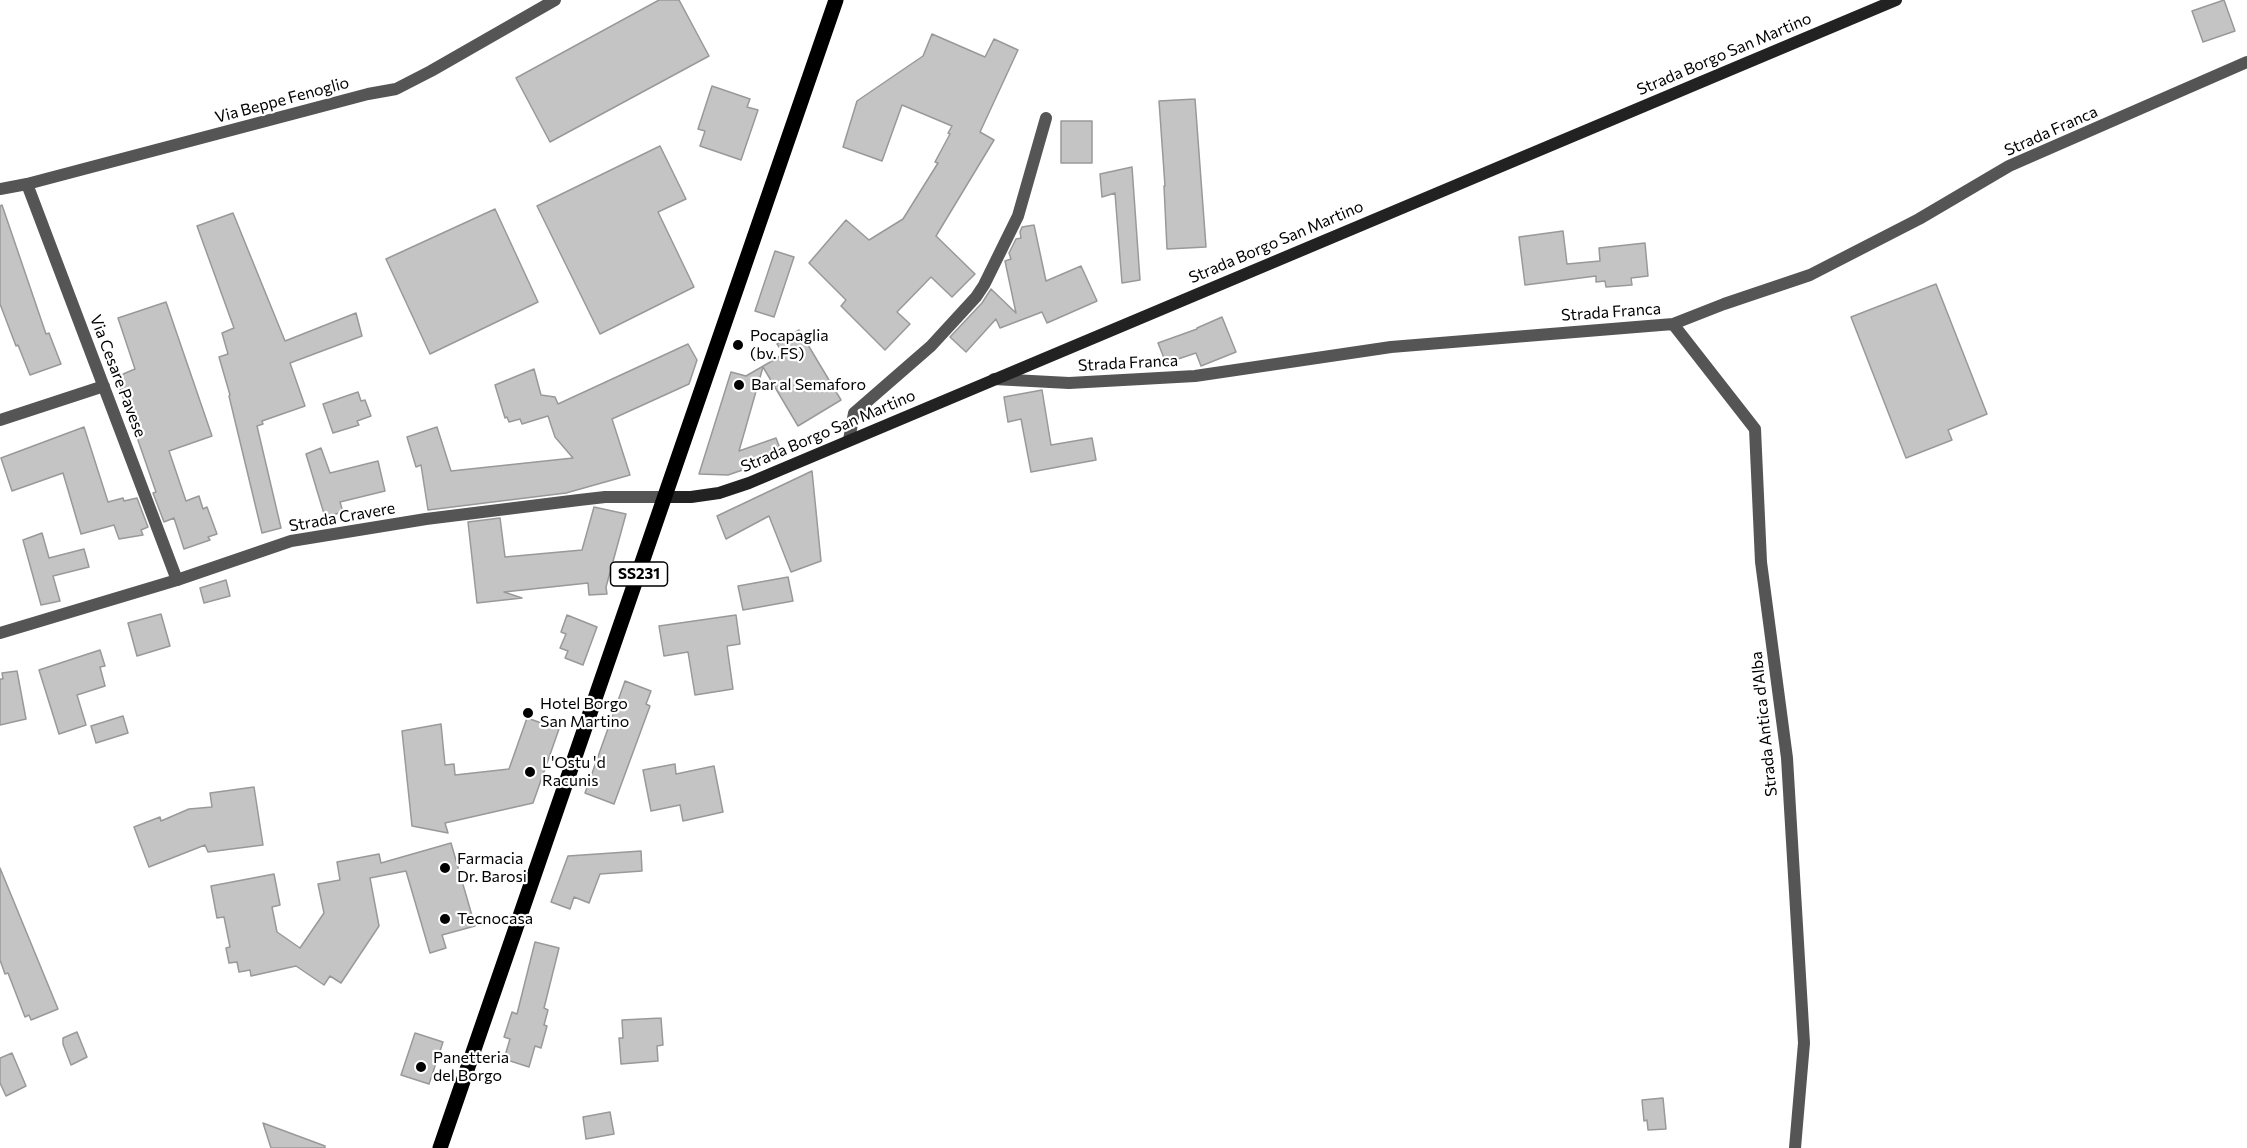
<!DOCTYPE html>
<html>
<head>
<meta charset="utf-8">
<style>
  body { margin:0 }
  canvas { display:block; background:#fff }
</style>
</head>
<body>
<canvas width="2247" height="1148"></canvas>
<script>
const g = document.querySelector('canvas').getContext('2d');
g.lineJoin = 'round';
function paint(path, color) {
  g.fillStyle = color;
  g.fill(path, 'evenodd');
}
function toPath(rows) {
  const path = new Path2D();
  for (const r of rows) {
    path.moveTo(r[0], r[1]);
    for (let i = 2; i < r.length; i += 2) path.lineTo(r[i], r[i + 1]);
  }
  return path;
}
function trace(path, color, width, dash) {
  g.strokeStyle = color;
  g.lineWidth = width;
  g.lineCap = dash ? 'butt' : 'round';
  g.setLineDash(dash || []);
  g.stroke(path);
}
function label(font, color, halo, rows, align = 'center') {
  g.font = font + ' Commissioner,sans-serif';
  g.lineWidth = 4.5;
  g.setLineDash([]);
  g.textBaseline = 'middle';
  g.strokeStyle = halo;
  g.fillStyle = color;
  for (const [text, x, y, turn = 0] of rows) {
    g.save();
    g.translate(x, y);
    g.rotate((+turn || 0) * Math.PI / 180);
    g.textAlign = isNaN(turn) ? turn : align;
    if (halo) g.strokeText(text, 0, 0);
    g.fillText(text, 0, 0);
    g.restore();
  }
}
const building = toPath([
  [659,0,679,0,709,56,550,142,516,78,659,0],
  [2224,0,2235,31,2203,42,2192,11,2224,0],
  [932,34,985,57,994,39,1018,50,980,132,994,140,936,236,975,274,952,297,931,277,897,312,910,324,885,350,841,306,846,300,809,263,846,220,869,240,903,219,938,163,935,162,950,134,948,133,952,126,902,105,882,161,843,147,857,101,923,56,932,34],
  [712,86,750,99,747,107,758,110,741,160,700,146,705,131,698,129,712,86],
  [1195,99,1206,247,1167,249,1164,186,1165,186,1159,101,1195,99],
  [1061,121,1092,121,1092,163,1061,163,1061,121],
  [660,146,686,199,658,212,694,287,600,334,537,206,660,146],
  [1132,167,1140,280,1122,283,1115,193,1102,197,1100,174,1132,167],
  [2,205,46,334,49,333,61,364,30,375,18,345,16,346,0,304,0,206,2,205],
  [495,209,538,302,430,354,386,259,495,209],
  [233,213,285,341,356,313,362,336,290,363,305,406,262,421,263,424,257,426,281,528,262,533,229,396,230,395,219,357,228,354,222,333,234,328,197,226,233,213],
  [1034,225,1046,281,1081,266,1097,301,1047,323,1042,312,1000,328,996,319,966,352,950,337,982,303,991,289,1016,313,1005,261,1011,259,1009,253,1016,239,1021,238,1020,232,1022,227,1034,225],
  [1563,231,1567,264,1600,261,1599,248,1645,243,1648,276,1631,278,1632,285,1606,287,1605,281,1596,282,1596,276,1525,285,1519,237,1563,231],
  [775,251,794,257,774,317,755,311,775,251],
  [1936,284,1987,414,1948,430,1952,440,1906,458,1851,317,1936,284],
  [166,302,212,436,169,451,186,501,199,496,203,509,207,507,217,534,208,537,210,540,184,549,174,518,164,522,153,493,156,492,116,377,135,369,118,318,166,302],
  [1222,317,1236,352,1201,366,1196,353,1166,363,1158,343,1197,329,1197,328,1222,317],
  [799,330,841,400,798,426,763,367,739,451,776,438,783,456,728,475,699,474,731,372,746,376,784,354,777,344,799,330],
  [688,344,697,360,689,384,612,419,630,475,566,493,428,510,421,465,416,467,407,437,437,427,451,471,573,458,555,437,548,416,522,424,520,419,509,422,507,417,505,418,495,385,534,369,541,395,555,397,558,404,688,344],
  [1042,390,1051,445,1092,438,1096,460,1031,472,1021,419,1008,422,1004,397,1042,390],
  [358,392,361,401,365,400,371,416,357,421,359,425,333,433,323,404,358,392],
  [84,427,108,502,123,498,124,501,137,498,148,527,141,530,143,535,119,539,114,525,81,534,63,473,12,491,1,458,84,427],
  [321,448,330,473,378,461,385,491,340,502,343,512,325,517,306,454,321,448],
  [812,471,821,561,791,572,769,516,726,539,717,516,812,471],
  [594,507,626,514,606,587,607,594,589,595,588,583,504,592,522,598,477,603,468,522,500,518,505,557,582,550,594,507],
  [42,533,49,558,84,549,89,567,53,576,60,601,41,605,23,540,42,533],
  [788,577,793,601,743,610,738,586,788,577],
  [226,580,230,596,204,603,200,588,226,580],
  [161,614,170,646,137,656,128,623,161,614],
  [567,615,597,627,583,665,565,658,568,651,560,648,566,634,561,632,567,615],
  [736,615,740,644,727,646,733,689,695,695,688,652,664,656,659,626,736,615],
  [100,650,105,666,100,667,105,686,77,695,86,725,59,734,39,670,100,650],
  [17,671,26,719,0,725,0,679,3,679,2,673,17,671],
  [625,681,651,691,646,704,650,706,614,804,585,793,625,681],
  [123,716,128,733,96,743,91,726,123,716],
  [527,718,559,729,533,803,445,823,448,833,412,826,402,731,441,724,445,765,454,764,455,775,509,769,527,718],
  [675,764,676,774,714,766,723,812,683,821,680,805,651,811,643,770,675,764],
  [254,787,263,845,208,852,205,845,149,867,134,827,160,817,161,821,189,809,212,807,210,793,254,787],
  [451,843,475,926,442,935,446,948,430,953,406,871,370,878,379,926,341,983,330,976,324,985,296,966,251,976,250,970,239,972,237,962,229,963,226,948,230,947,224,917,217,918,211,886,274,874,280,905,272,907,277,932,300,948,324,913,318,884,340,880,337,862,379,854,381,863,451,843],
  [641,851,642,871,600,874,589,903,574,897,570,909,551,902,568,856,641,851],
  [0,868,58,1009,31,1020,29,1015,25,1017,8,973,5,974,0,960,0,868],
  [535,942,559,948,544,1008,548,1010,544,1025,547,1026,541,1048,535,1046,529,1067,504,1059,510,1039,504,1037,512,1012,517,1014,535,942],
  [661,1018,663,1045,657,1046,658,1061,621,1064,619,1038,623,1038,622,1020,661,1018],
  [77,1032,87,1057,71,1065,63,1044,63,1038,77,1032],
  [415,1033,443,1042,429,1084,401,1075,415,1033],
  [12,1053,26,1086,6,1096,0,1083,0,1058,12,1053],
  [1663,1098,1666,1129,1648,1130,1647,1120,1644,1121,1642,1100,1663,1098],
  [610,1112,614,1134,586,1139,583,1117,610,1112],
  [263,1123,325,1146,325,1148,271,1148,263,1123]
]);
paint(building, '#c4c4c4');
trace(building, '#999', 1.5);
trace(toPath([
  [27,184,177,580],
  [0,189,27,184,368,94,396,89,431,71,555,0],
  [1673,324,1755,429,1761,562,1787,758,1804,1043,1795,1148],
  [994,379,1069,383,1195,376,1391,347,1673,324,1724,304,1810,275,1919,219,2009,166,2247,62],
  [0,420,104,386],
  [849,440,854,413,931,346,976,297,984,285,1018,216,1046,118]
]), '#555', 12);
trace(toPath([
  [0,633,177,580,291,541,426,519,579,500,605,497,665,497]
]), '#555', 12);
trace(toPath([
  [665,497,691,497,719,493,749,483,1896,0]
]), '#222', 12);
trace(toPath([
  [440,1148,836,0]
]), '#000', 15);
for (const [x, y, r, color] of [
  [738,345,6,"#000"],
  [739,385,6,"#000"],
  [528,713,6,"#000"],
  [530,772,6,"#000"],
  [445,868,6,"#000"],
  [445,919,6,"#000"],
  [421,1067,6,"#000"]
]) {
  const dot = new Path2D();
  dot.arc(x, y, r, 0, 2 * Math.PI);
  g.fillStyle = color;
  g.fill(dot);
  trace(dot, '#fff', 2);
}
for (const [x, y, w] of [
  [639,574,57]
]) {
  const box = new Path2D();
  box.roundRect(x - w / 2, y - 12, w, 24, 4.5);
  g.fillStyle = '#fff';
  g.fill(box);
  trace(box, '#000', 1.5);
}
label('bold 15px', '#000', null, [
  ["SS231",639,574]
]);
label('16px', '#000', '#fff', [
  ["Strada Borgo San Martino",1724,54,-23],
  ["Via Beppe Fenoglio",282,100,-15],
  ["Strada Franca",2051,131,-24],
  ["Strada Borgo San Martino",1276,242,-23],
  ["Strada Franca",1611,312,-4],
  ["Strada Franca",1128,363,-3],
  ["Via Cesare Pavese",118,376,69],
  ["Strada Borgo San Martino",828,431,-23],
  ["Strada Cravere",342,517,-10],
  ["Strada Antica d'Alba",1764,724,-96]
]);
label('16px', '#000', '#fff', [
  ["Pocapaglia",750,336],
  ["(bv. FS)",750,354],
  ["Bar al Semaforo",751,385],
  ["Hotel Borgo",540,704],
  ["San Martino",540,722],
  ["L'Ostu 'd",542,763],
  ["Racunis",542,781],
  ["Farmacia",457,859],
  ["Dr. Barosi",457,877],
  ["Tecnocasa",457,919],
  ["Panetteria",433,1058],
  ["del Borgo",433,1076]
], 'left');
</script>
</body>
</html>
